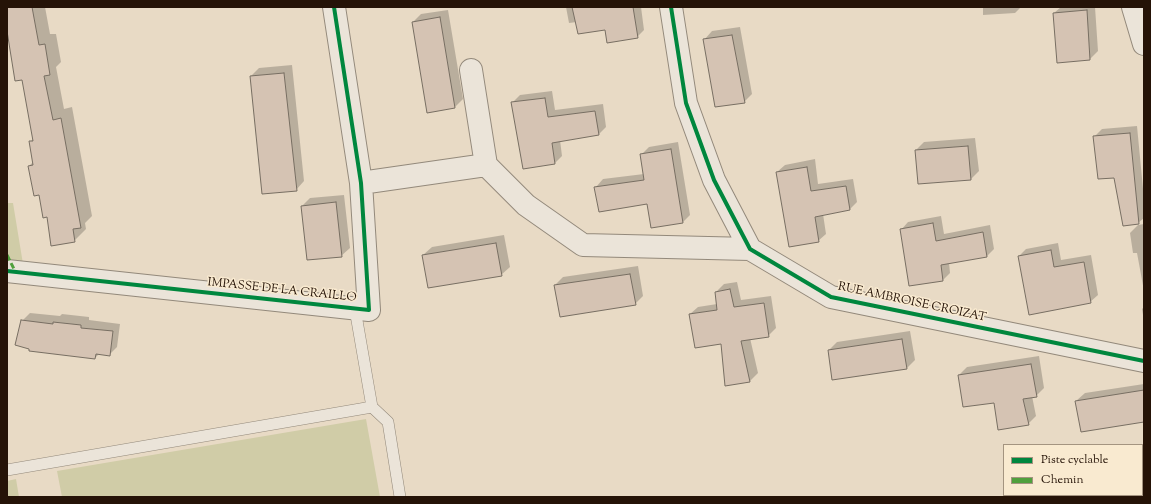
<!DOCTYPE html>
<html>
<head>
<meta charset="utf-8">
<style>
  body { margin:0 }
  #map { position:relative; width:1151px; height:504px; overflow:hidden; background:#e8dac5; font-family:"Sorts Mill Goudy",serif }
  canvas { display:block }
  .frame { position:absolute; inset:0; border:8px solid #251307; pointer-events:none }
  .legend { position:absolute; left:1003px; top:444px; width:140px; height:52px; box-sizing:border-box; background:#f9ead0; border:1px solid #a49480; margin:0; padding:5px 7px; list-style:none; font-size:12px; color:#251307 }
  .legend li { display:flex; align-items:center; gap:8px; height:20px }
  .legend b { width:20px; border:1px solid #a49480 }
</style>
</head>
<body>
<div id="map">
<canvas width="1151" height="504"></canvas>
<div class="frame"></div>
<ul class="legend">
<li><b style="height:5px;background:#00873e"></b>Piste cyclable</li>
<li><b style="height:5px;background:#50a03d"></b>Chemin</li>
</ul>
</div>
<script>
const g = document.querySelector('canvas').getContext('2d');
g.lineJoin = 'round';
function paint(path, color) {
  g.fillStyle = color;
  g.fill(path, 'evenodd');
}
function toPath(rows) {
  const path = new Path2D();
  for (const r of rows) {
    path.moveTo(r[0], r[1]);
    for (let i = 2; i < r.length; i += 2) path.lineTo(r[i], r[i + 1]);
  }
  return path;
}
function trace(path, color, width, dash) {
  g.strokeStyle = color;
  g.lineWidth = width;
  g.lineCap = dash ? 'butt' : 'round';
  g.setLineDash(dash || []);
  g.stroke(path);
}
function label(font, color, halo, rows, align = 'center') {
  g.font = font + ' "Sorts Mill Goudy",serif';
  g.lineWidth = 3;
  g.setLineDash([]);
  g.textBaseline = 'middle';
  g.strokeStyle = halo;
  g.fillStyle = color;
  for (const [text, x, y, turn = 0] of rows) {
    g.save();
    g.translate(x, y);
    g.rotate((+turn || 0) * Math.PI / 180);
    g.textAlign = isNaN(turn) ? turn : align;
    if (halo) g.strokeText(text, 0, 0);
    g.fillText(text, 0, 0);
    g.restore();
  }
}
paint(toPath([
  [7,203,13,203,23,264,7,263],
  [366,419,380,497,62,497,57,471],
  [16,479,19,497,7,497,7,481]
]), '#d0cca7');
paint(toPath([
  [7,7,45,7,50,34,56,34,61,62,56,67,64,109,72,107,92,216,85,223,86,229,74,241,48,216,29,166,34,161,30,142,34,138,23,79,9,37,7,37],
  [566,7,641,7,644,30,637,37,577,22,569,23],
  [983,7,1021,7,1015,13,983,15],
  [1061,7,1095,7,1098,51,1090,59,1054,13],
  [448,10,463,99,455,107,413,22,421,14],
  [740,27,752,94,744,102,704,40,712,31],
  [292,65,304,181,296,190,251,76,259,68],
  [552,91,555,110,603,104,606,127,599,134,560,140,562,156,555,163,512,103,520,95],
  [1137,126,1144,199,1144,218,1138,223,1094,137,1102,129],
  [975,138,979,171,971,179,916,150,924,142],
  [678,142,690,215,683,222,648,203,596,187,603,179,644,174,641,155,649,147],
  [815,159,818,184,853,179,857,202,850,209,823,214,826,234,818,241,777,172,785,165],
  [344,195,350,248,341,256,302,206,310,198],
  [941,216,944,234,990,225,994,249,987,256,949,263,950,273,943,280,910,285,901,230,908,222],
  [1144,224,1144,291,1137,253,1133,253,1130,233,1138,225],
  [504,235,510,267,501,275,423,255,432,247],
  [1058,243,1061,260,1091,255,1098,295,1090,302,1019,256,1026,249],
  [638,266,643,296,635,304,555,285,563,277],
  [737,282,741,300,771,296,776,328,768,336,750,338,758,373,750,381,726,385,722,343,690,314,698,307,717,304,716,292,724,284],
  [1144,307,1144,321,1142,309],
  [30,313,60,316,62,314,89,317,89,320,120,324,117,347,109,355,99,354,95,358,22,321],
  [910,331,915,360,907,368,829,350,837,342],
  [1039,356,1044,388,1036,396,1032,396,1036,416,1028,424,994,402,959,375,967,367],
  [1144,384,1144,421,1076,401,1085,393]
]), '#0003');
const building = toPath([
  [7,7,32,7,39,45,45,44,50,75,44,76,53,120,61,118,81,228,73,229,75,242,51,246,47,217,43,218,39,195,34,196,28,166,33,165,29,141,33,141,22,80,15,81,7,31,7,7],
  [572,7,633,7,638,38,607,43,605,30,578,34,572,7],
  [1087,10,1090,60,1057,63,1053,13,1087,10],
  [440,17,455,108,427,113,412,22,440,17],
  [732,35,745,103,715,107,703,39,732,35],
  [284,73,297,191,262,194,250,76,284,73],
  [545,98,548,117,595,111,599,135,552,143,555,164,523,169,511,102,545,98],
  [1130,133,1139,224,1123,226,1114,178,1098,179,1093,136,1130,133],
  [968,146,971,180,918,184,915,150,968,146],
  [671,149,683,223,651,228,647,204,599,212,594,187,644,180,640,154,671,149],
  [807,167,811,191,846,186,850,210,815,217,819,242,789,247,776,172,807,167],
  [336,202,342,257,307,260,301,206,336,202],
  [933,223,936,241,983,232,987,257,941,265,943,281,909,286,900,229,933,223],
  [496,243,502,276,428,288,422,255,496,243],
  [1051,250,1054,267,1084,262,1091,303,1029,315,1018,256,1051,250],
  [630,274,636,305,560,317,554,285,630,274],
  [730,289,734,307,764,303,769,337,741,341,750,382,725,386,721,344,695,348,689,314,717,310,715,292,730,289],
  [21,320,53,324,53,322,81,325,81,328,113,331,110,356,96,354,95,359,29,351,29,349,15,345,21,320],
  [902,339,907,369,832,380,828,350,902,339],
  [1031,364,1037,397,1023,399,1029,425,998,430,994,403,963,407,958,375,1031,364],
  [1144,390,1144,422,1081,432,1075,401,1144,390]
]);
paint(building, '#d5c3b3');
trace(building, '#776e62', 1);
const service = toPath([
  [372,407,388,422,400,497],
  [7,470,372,407,355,309]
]);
const minor = toPath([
  [671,7,686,103,714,180,750,249,831,297,1144,361],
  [1133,7,1144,44],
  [471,70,486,165],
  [361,183,486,165,526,205,583,245,750,249],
  [7,271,369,310,361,183,334,7]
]);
trace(service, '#93897b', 12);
trace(minor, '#93897b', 24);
trace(service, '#ebe4d9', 11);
trace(minor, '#ebe4d9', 22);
trace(toPath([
  [7,255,15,271]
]), '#50a03d', 3, [6, 3]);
trace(toPath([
  [671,7,686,103,714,180,750,249,831,297,1144,361],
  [7,271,369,310,361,183,334,7]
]), '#00873e', 4);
label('12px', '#251307', '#f9ead0', [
  ["IMPASSE DE LA CRAILLO",282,291,6],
  ["RUE AMBROISE CROIZAT",912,303,12]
]);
</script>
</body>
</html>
